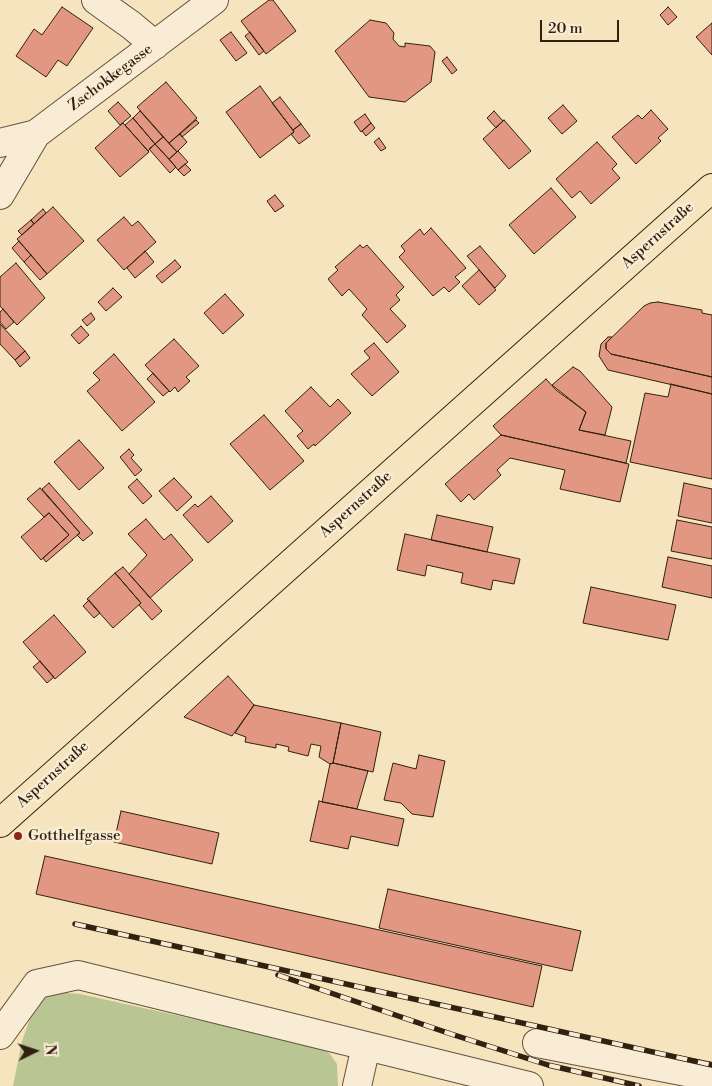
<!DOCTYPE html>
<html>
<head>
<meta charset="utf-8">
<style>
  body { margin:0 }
  #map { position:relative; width:712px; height:1086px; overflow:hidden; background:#f5e4bd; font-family:"Libre Bodoni",serif }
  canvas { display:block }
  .north { position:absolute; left:10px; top:1026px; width:50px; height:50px; -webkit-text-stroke:4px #f8edd4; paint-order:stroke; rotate:86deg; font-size:14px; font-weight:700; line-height:20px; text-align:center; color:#322110 }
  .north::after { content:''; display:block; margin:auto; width:18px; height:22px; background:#322110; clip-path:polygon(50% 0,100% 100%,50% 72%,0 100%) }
  .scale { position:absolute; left:540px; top:20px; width:79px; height:22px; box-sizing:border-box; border:2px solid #322110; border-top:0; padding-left:6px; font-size:15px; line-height:18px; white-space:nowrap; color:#322110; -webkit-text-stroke:4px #f8edd4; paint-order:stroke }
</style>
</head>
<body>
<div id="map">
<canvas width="712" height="1086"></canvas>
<div class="north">N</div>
<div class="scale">20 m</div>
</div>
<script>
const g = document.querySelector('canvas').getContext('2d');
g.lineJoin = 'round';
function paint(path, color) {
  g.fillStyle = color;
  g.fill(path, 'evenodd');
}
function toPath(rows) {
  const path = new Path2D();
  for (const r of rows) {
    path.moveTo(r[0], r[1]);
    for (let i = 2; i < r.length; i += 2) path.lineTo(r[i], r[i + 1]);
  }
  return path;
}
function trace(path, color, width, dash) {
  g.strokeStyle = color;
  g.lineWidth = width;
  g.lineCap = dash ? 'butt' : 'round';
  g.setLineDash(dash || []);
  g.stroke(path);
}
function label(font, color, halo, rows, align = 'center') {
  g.font = font + ' "Libre Bodoni",serif';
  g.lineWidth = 5;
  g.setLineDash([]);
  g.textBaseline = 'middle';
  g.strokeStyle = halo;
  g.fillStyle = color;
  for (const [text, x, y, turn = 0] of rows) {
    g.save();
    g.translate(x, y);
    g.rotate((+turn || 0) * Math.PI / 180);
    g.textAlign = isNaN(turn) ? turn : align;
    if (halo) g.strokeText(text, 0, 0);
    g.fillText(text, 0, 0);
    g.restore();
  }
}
paint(toPath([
  [66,993,80,994,320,1047,330,1054,337,1064,338,1086,13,1086,22,1041,33,1010,41,999,52,994]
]), '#b9c593');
const building = toPath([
  [269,0,273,0,296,31,266,54,241,21,269,0],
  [62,7,93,28,67,66,58,60,46,77,16,56,34,29,42,35,62,7],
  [668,7,677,17,668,25,660,15,668,7],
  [370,20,386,23,394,33,393,39,399,46,405,47,405,43,430,46,435,52,431,82,405,102,369,97,335,51,370,20],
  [712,23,712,55,696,37,712,23],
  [231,32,247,53,236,61,220,40,231,32],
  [250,32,264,51,259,55,245,36,250,32],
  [447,57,457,70,452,74,442,61,447,57],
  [166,82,197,118,169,143,137,107,166,82],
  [260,86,294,132,260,158,226,112,260,86],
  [280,97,301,124,293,130,272,103,280,97],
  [118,102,131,116,120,125,108,111,118,102],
  [563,105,577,121,562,134,548,118,563,105],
  [651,110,668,129,658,138,661,141,636,164,612,137,638,115,642,119,651,110],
  [140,111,163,137,155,144,133,118,140,111],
  [494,111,503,121,496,128,487,118,494,111],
  [365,114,371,123,361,132,354,122,365,114],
  [133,118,155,144,148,151,125,125,133,118],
  [196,120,199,123,182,137,180,134,196,120],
  [504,120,531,151,509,169,483,139,504,120],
  [123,123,149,152,120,177,95,148,123,123],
  [371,123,375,128,366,136,362,131,371,123],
  [301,124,310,136,299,144,291,134,294,132,293,130,301,124],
  [180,134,187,142,177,152,169,143,180,134],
  [163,137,177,152,169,159,155,144,163,137],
  [379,138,386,148,381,151,374,142,379,138],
  [597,142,617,164,612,169,620,178,591,204,580,191,572,198,556,179,597,142],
  [155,144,176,167,170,173,149,149,155,144],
  [178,151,188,162,178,170,169,159,178,151],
  [185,164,191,170,184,176,178,170,185,164],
  [551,188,576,217,534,254,509,225,551,188],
  [275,195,284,206,275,212,267,201,275,195],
  [53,207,84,241,47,274,17,239,53,207],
  [43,209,46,213,34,224,31,220,43,209],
  [124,217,132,226,138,221,156,242,124,270,97,240,124,217],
  [31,220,34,224,22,235,18,231,31,220],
  [431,228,466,268,455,277,460,282,449,292,444,287,433,296,399,257,405,251,401,246,420,229,424,235,431,228],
  [19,241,31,255,24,262,12,248,19,241],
  [360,245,363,248,367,245,404,287,396,295,400,300,390,309,406,326,387,343,362,315,367,309,349,289,342,296,328,279,338,270,335,267,360,245],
  [480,246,506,276,495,288,467,256,480,246],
  [145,251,154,262,135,278,127,268,145,251],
  [31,255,47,274,40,280,24,262,31,255],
  [175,260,181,267,162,283,156,276,175,260],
  [16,263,45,298,17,325,0,306,0,277,16,263],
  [479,270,496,290,479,305,462,286,479,270],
  [113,288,122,297,106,311,98,302,113,288],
  [225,294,244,315,223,334,204,313,225,294],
  [658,302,702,310,702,313,712,315,712,377,611,354,606,349,606,343,644,306,650,303,658,302],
  [3,309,14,322,6,329,0,322,0,312,3,309],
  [91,313,95,319,87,326,82,320,91,313],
  [0,324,25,351,15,360,0,344,0,324],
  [81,326,89,335,79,344,71,335,81,326],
  [608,337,612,337,606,343,606,349,611,354,712,377,712,394,608,370,599,356,601,344,608,337],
  [174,339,199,366,186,377,190,381,178,392,175,387,170,392,145,365,174,339],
  [374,343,399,372,372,396,351,374,370,358,364,351,374,343],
  [25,351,30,358,20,367,15,360,25,351],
  [114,354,155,402,122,431,87,391,100,380,93,373,114,354],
  [573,367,580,371,612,407,605,435,579,430,586,412,552,385,573,367],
  [153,373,169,391,163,396,147,379,153,373],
  [546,379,556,390,586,412,579,430,631,441,626,463,501,435,493,426,546,379],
  [671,384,712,394,712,479,630,462,645,393,668,397,671,384],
  [311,387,330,407,338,399,351,413,315,446,314,444,308,449,297,436,303,431,285,411,311,387],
  [264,415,304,461,270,490,230,444,264,415],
  [501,435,629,464,620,502,560,489,565,470,510,458,497,470,501,475,474,500,469,494,461,502,445,484,501,435],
  [79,440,104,468,79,490,54,462,79,440],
  [129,449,134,455,131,458,142,470,135,476,120,457,129,449],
  [174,478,192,497,177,511,159,491,174,478],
  [137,479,152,496,143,504,128,487,137,479],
  [49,483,93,533,83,541,77,535,80,533,42,489,49,483],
  [684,483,712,489,712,523,678,516,684,483],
  [40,488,80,533,46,562,43,558,69,535,49,513,44,517,27,499,40,488],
  [211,496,233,521,208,543,183,515,195,504,198,507,211,496],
  [49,513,69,535,41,560,21,537,49,513],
  [437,515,493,527,487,552,431,540,437,515],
  [146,519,164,540,171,534,193,560,150,598,129,574,147,555,128,534,146,519],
  [677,520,712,527,712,559,671,551,677,520],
  [405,534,520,559,514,584,493,580,491,590,461,583,463,573,427,565,425,576,397,570,405,534],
  [668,557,712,566,712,598,662,587,668,557],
  [123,567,162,611,152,620,139,605,141,603,115,573,123,567],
  [115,573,141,603,113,628,87,599,115,573],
  [591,587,676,605,668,640,583,623,591,587],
  [89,600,100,613,94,618,83,606,89,600],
  [54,615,86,652,55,679,23,642,54,615],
  [40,661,54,677,47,683,33,667,40,661],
  [228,676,254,705,232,736,184,717,228,676],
  [254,705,341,723,333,763,330,764,319,757,321,746,311,744,308,756,288,751,289,747,276,744,276,748,245,742,246,737,235,733,254,705],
  [341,723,381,732,373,772,333,763,341,723],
  [419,755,445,761,433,817,412,814,401,803,384,800,393,763,416,769,419,755],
  [333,763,368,771,357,809,322,802,330,764,333,763],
  [319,801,404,819,398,846,351,836,348,849,310,841,319,801],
  [121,811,219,833,212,864,114,842,121,811],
  [45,856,542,966,533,1007,36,894,45,856],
  [388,889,581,931,572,971,379,928,388,889]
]);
paint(building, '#e29783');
trace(building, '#322110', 1);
const minor = toPath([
  [96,0,131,25,155,45],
  [0,143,36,134,214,0],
  [0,195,36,134],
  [0,1035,37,984,78,975,529,1086],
  [537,1043,712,1077],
  [357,1086,366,1046]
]);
const major = toPath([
  [0,823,712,188]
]);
trace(minor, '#63523b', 30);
trace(major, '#322110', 30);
trace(minor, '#f8edd4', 28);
trace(major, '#f5e4bd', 28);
const rail = toPath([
  [75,924,712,1065],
  [278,975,451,1034,548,1065,639,1086]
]);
trace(rail, '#322110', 5.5);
trace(rail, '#f8edd4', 4, [11]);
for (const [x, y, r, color] of [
  [18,836,5,"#8f2418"]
]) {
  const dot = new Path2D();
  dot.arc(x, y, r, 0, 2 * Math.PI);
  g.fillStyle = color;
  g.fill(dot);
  trace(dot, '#f8edd4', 2);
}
label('15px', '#322110', '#f8edd4', [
  ["Zschokkegasse",111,78,-37],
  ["Aspernstraße",658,236,-42],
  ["Aspernstraße",356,505,-42],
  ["Aspernstraße",53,775,-42]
]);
label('15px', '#322110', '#f8edd4', [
  ["Gotthelfgasse",28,836]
], 'left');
</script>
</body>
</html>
